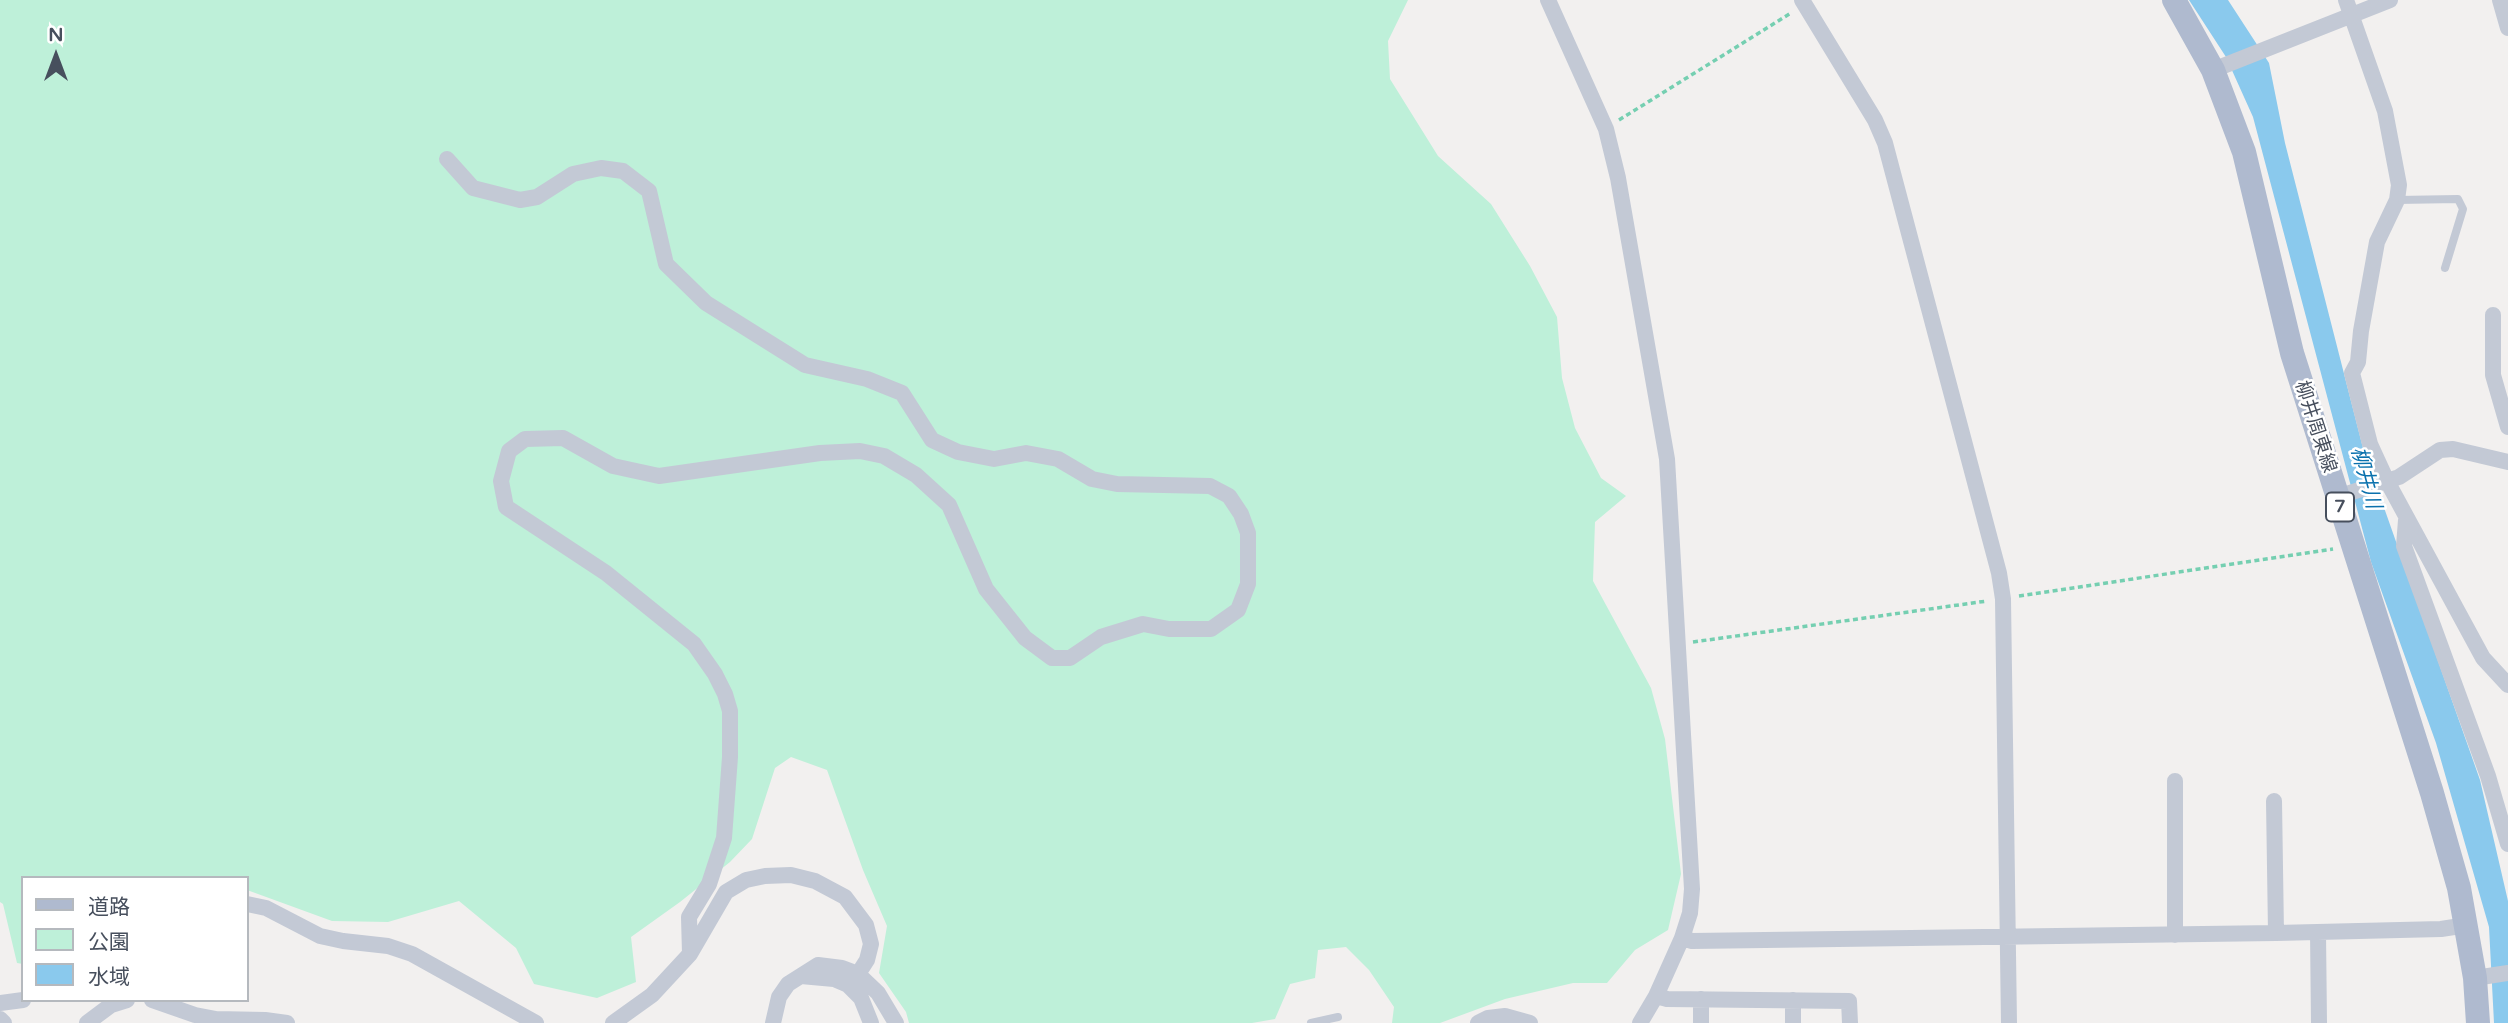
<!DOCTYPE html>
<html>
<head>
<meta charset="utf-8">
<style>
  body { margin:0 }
  #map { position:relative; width:2508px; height:1023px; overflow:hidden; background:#f2f0ef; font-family:"Varela Round","Noto Sans JP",sans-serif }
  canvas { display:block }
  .legend { position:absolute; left:21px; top:876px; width:228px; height:126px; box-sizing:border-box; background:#fff; border:2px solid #b5b9be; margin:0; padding:9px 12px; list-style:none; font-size:21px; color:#474f5d }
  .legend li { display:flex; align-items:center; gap:14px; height:35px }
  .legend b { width:35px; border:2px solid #b5b9be }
  .north { position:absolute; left:21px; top:21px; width:70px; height:70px; -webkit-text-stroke:5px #fff; paint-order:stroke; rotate:0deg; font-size:19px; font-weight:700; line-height:28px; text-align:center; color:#474f5d }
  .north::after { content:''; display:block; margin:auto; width:24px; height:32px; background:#474f5d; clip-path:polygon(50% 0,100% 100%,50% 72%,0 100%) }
</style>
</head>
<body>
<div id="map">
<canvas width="2508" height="1023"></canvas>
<ul class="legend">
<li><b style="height:9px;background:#afbacf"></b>道路</li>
<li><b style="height:19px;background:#bef0d9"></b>公園</li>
<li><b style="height:19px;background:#8ac9ed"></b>水域</li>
</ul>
<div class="north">N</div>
</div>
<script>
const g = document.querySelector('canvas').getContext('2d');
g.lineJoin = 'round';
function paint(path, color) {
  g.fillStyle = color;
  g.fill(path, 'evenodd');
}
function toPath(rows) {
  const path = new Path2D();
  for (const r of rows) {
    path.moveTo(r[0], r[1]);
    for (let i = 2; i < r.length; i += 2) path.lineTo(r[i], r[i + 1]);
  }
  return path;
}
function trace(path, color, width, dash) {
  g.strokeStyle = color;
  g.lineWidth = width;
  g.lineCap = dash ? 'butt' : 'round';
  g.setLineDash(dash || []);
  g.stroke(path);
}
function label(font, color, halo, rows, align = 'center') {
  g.font = font + ' "Varela Round","Noto Sans JP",sans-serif';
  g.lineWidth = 5;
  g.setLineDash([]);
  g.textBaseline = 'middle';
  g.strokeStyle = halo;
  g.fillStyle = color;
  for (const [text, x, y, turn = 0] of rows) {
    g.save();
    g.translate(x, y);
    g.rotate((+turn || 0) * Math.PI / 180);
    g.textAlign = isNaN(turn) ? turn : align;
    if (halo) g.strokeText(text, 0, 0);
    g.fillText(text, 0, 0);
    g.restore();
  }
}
paint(toPath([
  [0,0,1408,0,1388,41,1390,79,1438,156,1491,204,1530,266,1557,317,1562,378,1575,428,1601,478,1626,496,1595,522,1593,581,1651,688,1665,739,1681,874,1668,930,1635,950,1607,983,1573,983,1505,999,1440,1023,1392,1023,1394,1007,1369,970,1346,947,1318,950,1315,978,1290,984,1275,1019,1252,1023,909,1023,906,1012,879,973,887,926,863,870,827,770,791,757,775,768,752,839,730,862,680,902,631,937,636,982,597,998,534,984,516,948,459,901,388,922,332,921,247,890,247,878,23,878,23,964,17,963,3,904,0,902]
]), '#bef0d9');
paint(toPath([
  [2189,0,2228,0,2269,63,2285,143,2363,448,2480,780,2508,901,2508,1023,2494,1023,2489,927,2436,743,2371,562,2253,117,2226,57]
]), '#8ac9ed');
trace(toPath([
  [1619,120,1791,13],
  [2019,596,2333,549],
  [1693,642,1987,601]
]), '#75cfb1', 3.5, [5, 3.5]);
trace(toPath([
  [2397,200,2458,199,2463,209,2445,268],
  [1311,1023,1338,1017]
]), '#c3c9d5', 8);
trace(toPath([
  [1548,0,1606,129,1618,178,1667,459,1692,889,1690,913,1682,938,1656,996,1640,1023],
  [1802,0,1875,120,1885,143,1999,573,2003,599,2009,1023],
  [2346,0,2385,111,2399,185,2397,200,2377,242,2361,331,2358,362,2352,373,2370,444,2387,481,2483,658,2508,685],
  [2500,0,2508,28],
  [2213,70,2390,0],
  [447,159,473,188,520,200,537,197,573,174,601,168,623,171,649,191,666,264,706,303,805,365,867,379,902,393,932,440,958,452,994,459,1026,453,1058,459,1092,479,1117,484,1210,486,1229,496,1241,514,1248,533,1248,584,1238,610,1211,629,1169,629,1143,624,1101,637,1070,658,1052,658,1025,638,986,589,949,505,916,475,884,456,860,451,820,453,659,476,613,466,563,438,525,439,509,451,501,481,506,507,606,573,694,644,715,674,725,694,730,711,730,757,724,838,709,884,689,917,690,954],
  [2493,315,2493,375,2508,427],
  [2337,497,2399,477,2440,450,2453,449,2508,462],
  [2406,520,2404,546,2488,776,2508,844],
  [2175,781,2175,935],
  [2274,801,2276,933],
  [247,904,266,908,320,936,343,941,388,946,412,954,536,1023],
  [2318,932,2319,1023],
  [1682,938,1692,941,2276,933,2441,929,2467,925],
  [858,974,878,993,896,1023],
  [801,976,834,979,848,985,861,998,871,1023],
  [2475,978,2508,973],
  [1656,996,1667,999,1849,1001,1850,1023],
  [1701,999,1701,1023],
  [152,1000,195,1015,216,1019,265,1020,287,1023],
  [1793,1000,1793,1023],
  [0,1003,23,1000],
  [0,1019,4,1023],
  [87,1023,111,1005,127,1000],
  [613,1023,652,995,690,954,726,892,746,880,765,876,791,875,815,881,845,897,866,925,871,944,867,960,858,974,842,968,818,965,788,984,779,997,773,1023],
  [1478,1023,1488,1018,1505,1016,1530,1023]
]), '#c3c9d5', 16);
trace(toPath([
  [2174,0,2213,70,2244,152,2292,353,2432,793,2459,888,2475,978,2478,1023]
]), '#afbacf', 24);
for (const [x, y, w] of [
  [2340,507,28]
]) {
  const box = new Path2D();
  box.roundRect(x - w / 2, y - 14.5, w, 29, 5);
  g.fillStyle = '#fff';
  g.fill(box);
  trace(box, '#474f5d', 2);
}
label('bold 18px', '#474f5d', null, [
  ["7",2340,507]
]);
label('19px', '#474f5d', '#fff', [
  ["柳井周東線",2315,427,72]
]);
label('italic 21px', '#0a71ad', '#fff', [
  ["柳井川",2365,478,75]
]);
</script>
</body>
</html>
